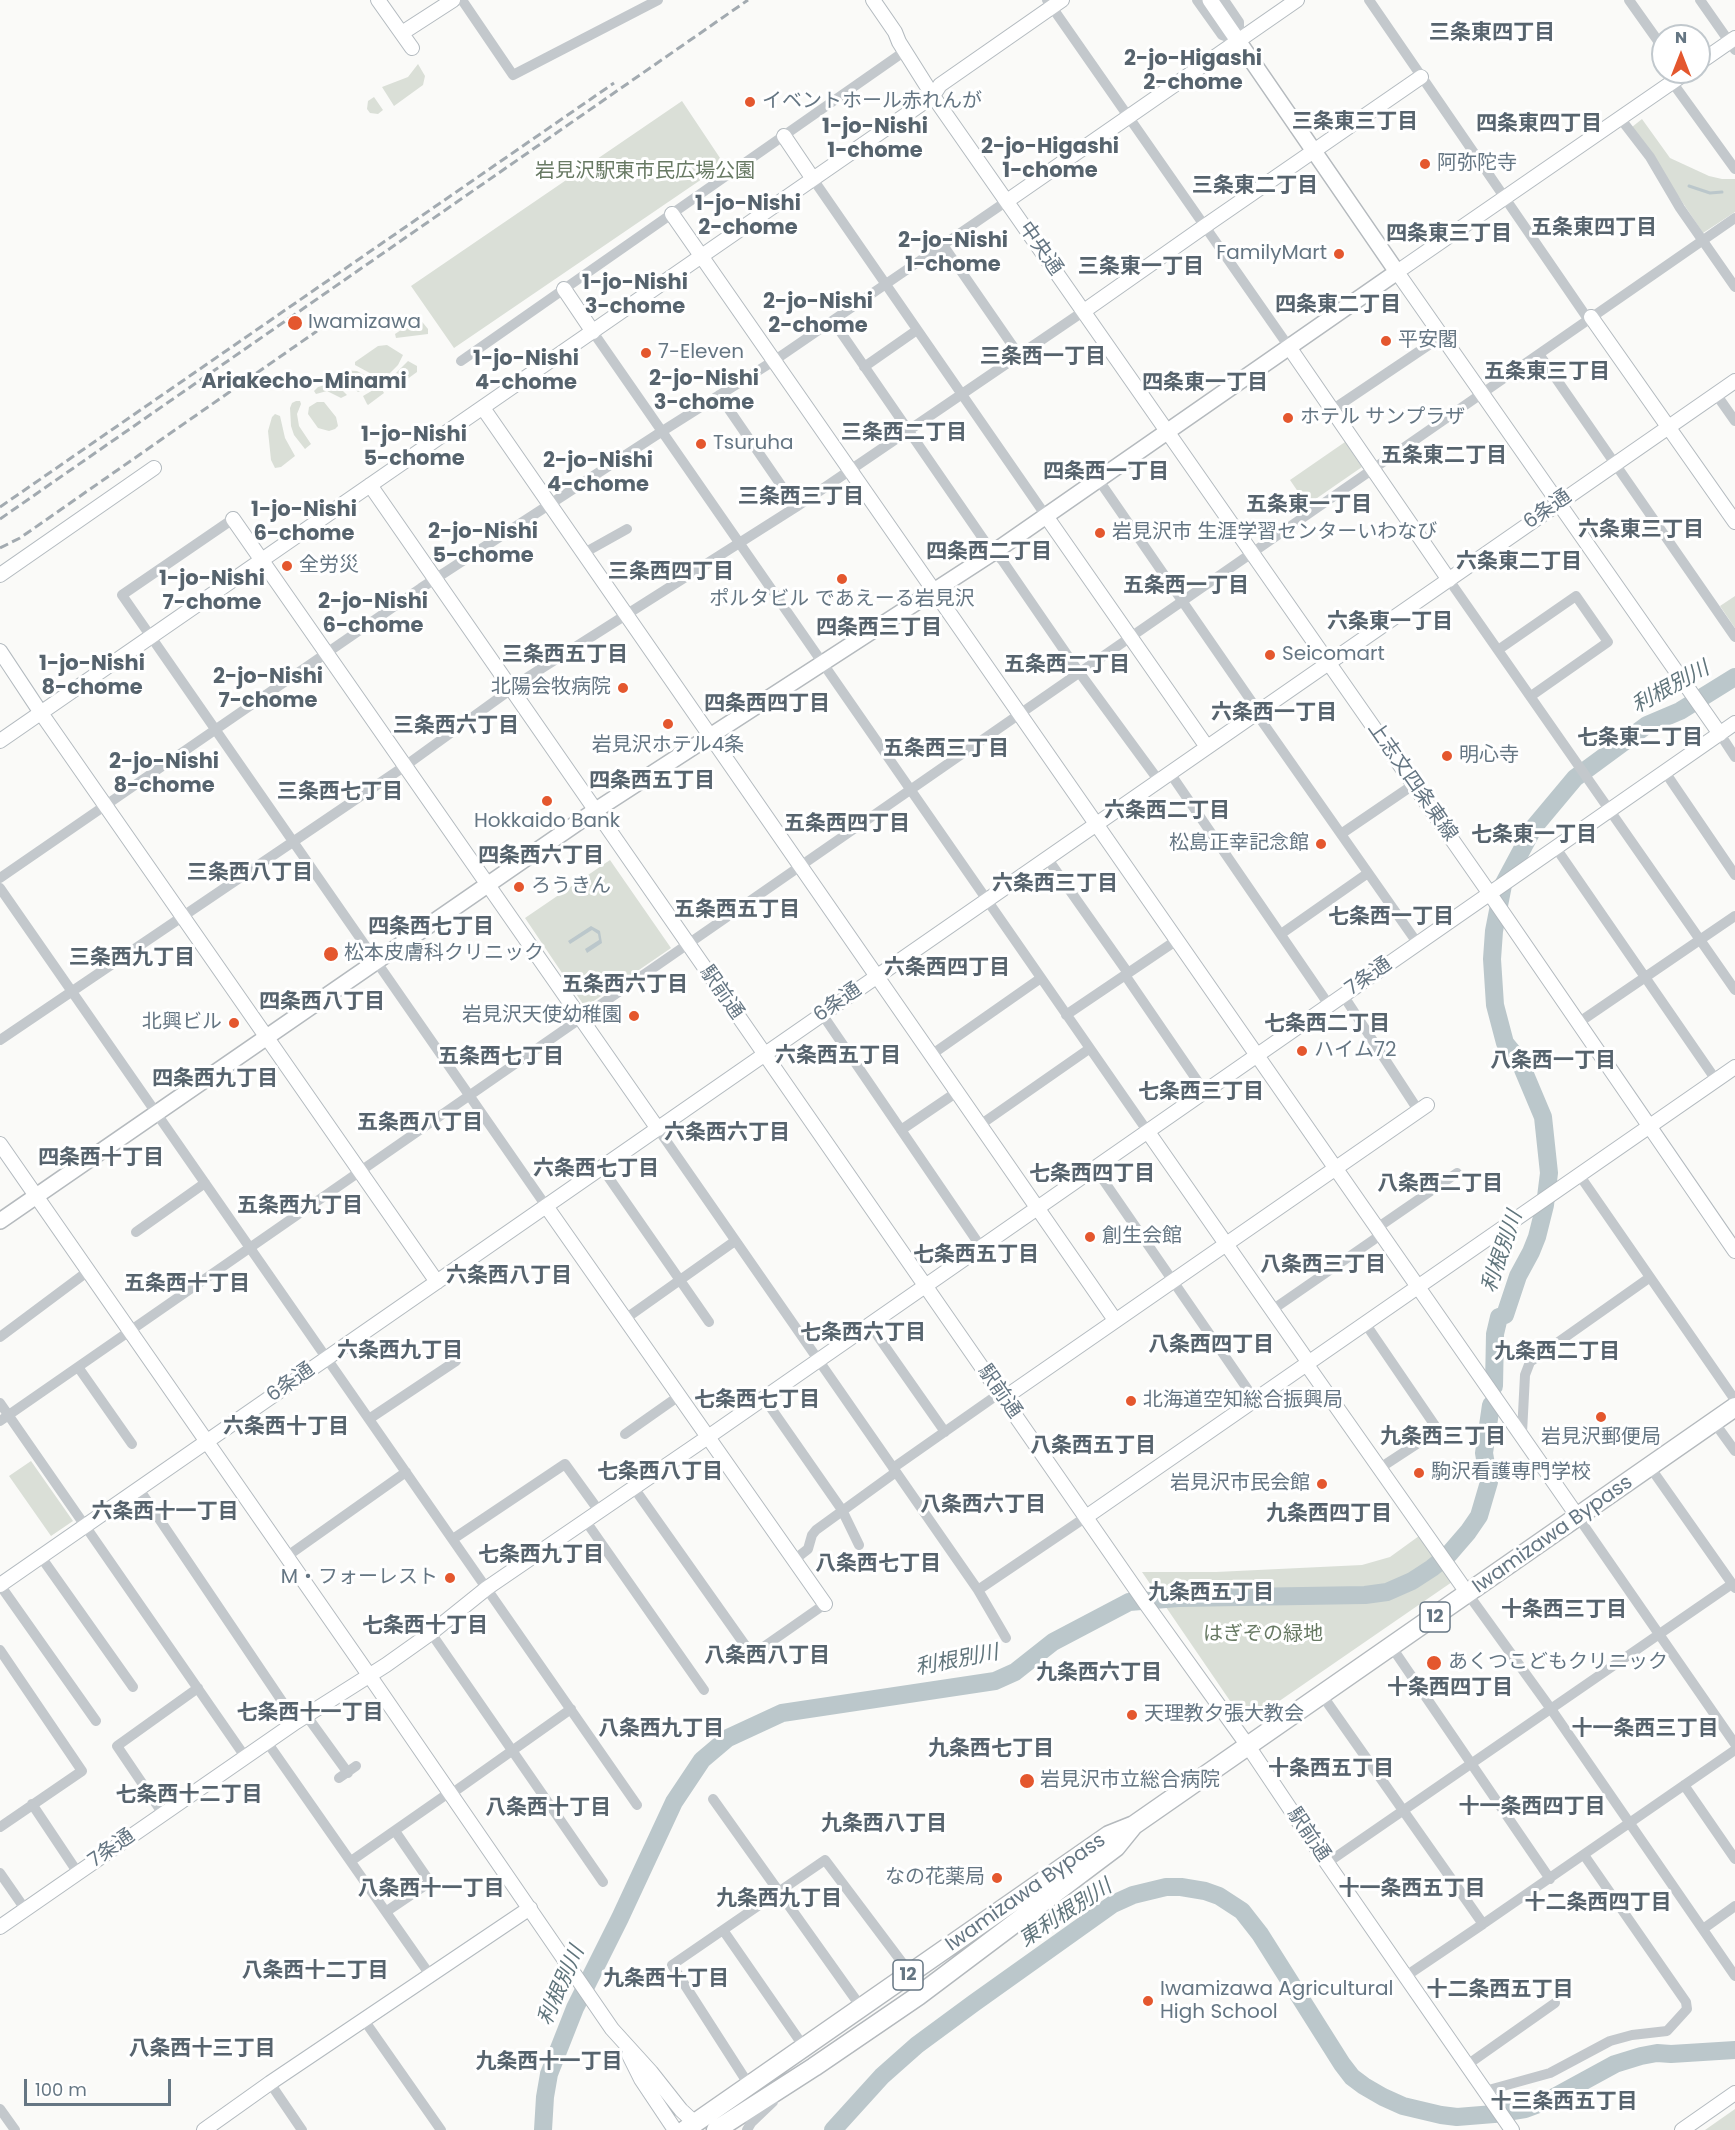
<!DOCTYPE html>
<html>
<head>
<meta charset="utf-8">
<style>
  body { margin:0 }
  #map { position:relative; width:1735px; height:2130px; overflow:hidden; background:#fafaf8; font-family:Poppins,sans-serif }
  canvas { display:block }
  .north { position:absolute; left:1651px; top:24px; width:60px; height:60px; box-sizing:border-box; background:#fff; border:2px solid #c1c8cd; border-radius:50%; rotate:0deg; font-size:16px; font-weight:700; line-height:24px; text-align:center; color:#657683 }
  .north::after { content:''; display:block; margin:auto; width:21px; height:27px; background:#e4572e; clip-path:polygon(50% 0,100% 100%,50% 72%,0 100%) }
  .scale { position:absolute; left:24px; top:2079px; width:147px; height:27px; box-sizing:border-box; border:3px solid #657683; border-top:0; padding-left:8px; font-size:18px; line-height:21px; white-space:nowrap; color:#657683; -webkit-text-stroke:4px #fff; paint-order:stroke }
</style>
</head>
<body>
<div id="map">
<canvas width="1735" height="2130"></canvas>
<div class="north">N</div>
<div class="scale">100 m</div>
</div>
<script>
const g = document.querySelector('canvas').getContext('2d');
g.lineJoin = 'round';
function paint(path, color) {
  g.fillStyle = color;
  g.fill(path, 'evenodd');
}
function toPath(rows) {
  const path = new Path2D();
  for (const r of rows) {
    path.moveTo(r[0], r[1]);
    for (let i = 2; i < r.length; i += 2) path.lineTo(r[i], r[i + 1]);
  }
  return path;
}
function trace(path, color, width, dash) {
  g.strokeStyle = color;
  g.lineWidth = width;
  g.lineCap = dash ? 'butt' : 'round';
  g.setLineDash(dash || []);
  g.stroke(path);
}
function label(font, color, halo, rows, align = 'center') {
  g.font = font + ' Poppins,"Noto Sans JP",sans-serif';
  g.lineWidth = 6;
  g.setLineDash([]);
  g.textBaseline = 'middle';
  g.strokeStyle = halo;
  g.fillStyle = color;
  for (const [text, x, y, turn = 0] of rows) {
    g.save();
    g.translate(x, y);
    g.rotate((+turn || 0) * Math.PI / 180);
    g.textAlign = isNaN(turn) ? turn : align;
    if (halo) g.strokeText(text, 0, 0);
    g.fillText(text, 0, 0);
    g.restore();
  }
}
paint(toPath([
  [418,64,425,76,423,85,394,106,382,87,408,77],
  [374,97,383,110,378,114,370,113,367,109,368,101],
  [682,101,724,164,454,348,411,286],
  [1642,119,1670,158,1709,176,1722,179,1735,179,1735,212,1703,233,1632,127],
  [419,318,428,329,428,334,396,338,395,334],
  [387,345,403,355,398,365,387,376,379,378,355,365,355,362,378,346],
  [408,361,417,366,417,372,395,388,390,388,385,384],
  [341,370,357,371,374,380,375,384,358,392,345,381,336,377],
  [325,385,343,391,347,395,341,398,327,391,316,394,314,391,318,387],
  [380,386,384,393,368,405,367,404,363,396],
  [296,401,300,401,301,404,297,414,299,426,311,444,305,449,294,435,291,426,290,408,292,403],
  [317,402,324,402,336,417,338,426,335,429,329,431,318,428,308,414,309,407],
  [275,414,280,416,285,438,295,456,281,467,275,468,271,460,268,431,272,417],
  [1345,442,1362,467,1307,505,1290,480],
  [1735,596,1735,628,1720,606],
  [610,860,671,948,585,1007,525,918],
  [31,1461,73,1521,51,1536,9,1476],
  [1419,1536,1452,1582,1259,1715,1239,1714,1142,1572,1216,1572,1362,1565,1390,1557],
  [1735,2109,1735,2130,1705,2130]
]), '#dadfd7');
paint(toPath([
  [591,926,600,931,602,943,587,953,585,949,599,940,598,934,592,930,570,944,568,941]
]), '#bbc7cb');
trace(toPath([
  [1689,186,1710,193,1722,192]
]), '#bbc7cb', 3);
trace(toPath([
  [1494,1386,1495,1334,1499,1317,1505,1315,1518,1276,1531,1252,1537,1237,1545,1205,1549,1173,1543,1117,1519,1060,1505,1043,1495,1005,1492,959,1494,931,1503,885,1534,827,1575,778,1647,725,1680,711,1735,677],
  [543,2130,545,2097,549,2074,575,2008,620,1918,674,1802,702,1760,728,1738,782,1713,995,1681,1015,1672,1053,1642,1129,1602,1178,1598,1365,1595,1387,1592,1412,1581,1432,1568,1449,1554,1468,1532,1479,1516,1489,1482,1484,1453,1491,1405],
  [833,2130,882,2076,917,2045,974,2003,1113,1904,1133,1895,1166,1887,1181,1887,1205,1891,1219,1896,1242,1911,1260,1934,1342,2064,1352,2077,1364,2086,1383,2097,1403,2106,1441,2115,1457,2117,1494,2114,1525,2109,1549,2100,1615,2064,1641,2056,1657,2053,1671,2054,1735,2050]
]), '#bbc7cb', 18);
const secondary = toPath([
  [378,0,412,48],
  [873,0,895,32,899,42,933,96,1490,894,1735,1251],
  [402,33,453,0],
  [1699,63,1735,38],
  [1687,72,1397,272,1720,734],
  [784,136,813,179],
  [1007,201,1297,0],
  [672,214,1578,1517],
  [564,289,593,332],
  [1084,311,1205,226,1421,77],
  [1591,317,1735,522],
  [1289,347,1449,580],
  [483,408,1115,1320],
  [370,485,1146,1604,1248,1746,1309,1837,1512,2130],
  [1046,516,1207,747],
  [233,519,658,1129],
  [0,575,154,468],
  [0,651,41,713,437,1282],
  [0,741,813,179,933,96,940,85,1062,0],
  [1148,1132,1309,1363],
  [0,1144,369,1675,612,2029,651,2072,681,2110,695,2123],
  [546,1206,825,1604],
  [1307,1365,1468,1594],
  [1004,1398,1427,1105],
  [1086,1517,1735,1067],
  [0,1585,1735,381],
  [0,1927,296,1722,386,1665,431,1633,487,1588,708,1437,1735,723],
  [629,2055,641,2079,675,2130],
  [204,2130,270,2083,530,1908],
  [1682,2130,1735,2093]
]);
const primary = toPath([
  [0,1221,596,810,994,552,1397,272,1210,0]
]);
const highway = toPath([
  [685,2130,1109,1835,1134,1825,1735,1407],
  [716,2130,814,2067,918,1996,1116,1847,1133,1826]
]);
trace(secondary, '#b3babf', 16);
trace(primary, '#b5babe', 18);
trace(highway, '#b4b9bd', 21);
trace(toPath([
  [462,0,513,75,658,0],
  [1047,0,1289,347],
  [1197,0,1222,35,1239,41,1239,22,1224,0],
  [1369,0,1588,319],
  [1629,0,1663,48],
  [1700,0,1735,50],
  [1672,82,1735,169],
  [1620,118,1650,157,1680,208,1735,287],
  [813,179,1046,516],
  [943,245,1019,355],
  [833,321,986,543,1002,560,1079,672,1159,781],
  [593,332,1148,1132],
  [1539,354,1735,637],
  [461,361,905,51],
  [864,367,917,330],
  [1716,394,1735,421],
  [719,395,796,507],
  [1332,410,1442,336],
  [1098,479,1254,705,1261,720,1418,944],
  [233,519,122,595,546,1206],
  [584,553,627,529],
  [1449,580,1735,990],
  [1498,650,1576,596,1608,642,1531,696],
  [1720,734,1735,757],
  [1665,772,1735,875],
  [1170,773,1329,1005],
  [1341,834,1413,785],
  [1556,848,1716,1080],
  [1047,858,1128,973],
  [0,878,421,588,661,432,775,360,1007,201],
  [0,888,637,1805],
  [1281,934,1368,873],
  [1125,975,1205,1092],
  [1343,995,1418,1110],
  [822,1014,981,1247],
  [1066,1015,1177,940],
  [1578,1023,1735,916],
  [0,1040,405,766,528,677,796,507,1084,311],
  [931,1055,1041,978],
  [980,1125,1089,1049],
  [658,1129,978,1590,1086,1517],
  [901,1130,957,1092],
  [602,1168,709,1322],
  [1095,1168,1255,1400],
  [1580,1176,1735,1400],
  [1377,1228,1457,1173],
  [136,1232,205,1183],
  [1272,1310,1382,1234],
  [625,1319,735,1241],
  [1365,1323,1438,1430,1380,1468],
  [870,1325,945,1432],
  [0,1337,87,1272],
  [78,1367,132,1444],
  [764,1398,842,1510,859,1545],
  [0,1403,246,1758],
  [369,1419,456,1361],
  [0,1421,1735,218],
  [1714,1422,1735,1451],
  [1522,1433,1525,1375,1530,1362,1649,1278],
  [625,1434,679,1396],
  [1650,1467,1735,1588],
  [893,1468,1000,1393],
  [634,1488,752,1655,825,1604],
  [139,1489,296,1722],
  [1578,1517,1735,1744],
  [585,1520,704,1690],
  [453,1539,565,1464,599,1511],
  [41,1557,133,1687],
  [286,1557,406,1472],
  [794,1560,808,1549,812,1535,816,1530,896,1472],
  [0,1585,96,1721],
  [978,1590,1006,1638],
  [1468,1594,1551,1709,1735,1976],
  [431,1633,603,1882],
  [1391,1646,1550,1879],
  [0,1650,82,1771,0,1827],
  [1322,1695,1483,1924,1406,1976],
  [306,1715,348,1773],
  [267,1742,430,1975],
  [339,1778,356,1766],
  [1684,1785,1735,1859],
  [451,1794,571,1709],
  [713,1799,861,2007],
  [32,1804,78,1873],
  [163,1814,117,1746,198,1688],
  [351,1861,450,1792],
  [1327,1863,1732,1584],
  [0,1873,25,1909],
  [387,1911,430,1882,395,1831],
  [1483,1924,1735,1750],
  [1703,1929,1735,1906],
  [723,1930,804,2047],
  [364,2020,441,2130],
  [1467,2065,1555,2003],
  [270,2083,302,2130],
  [749,2085,672,1965,825,1860,910,1973],
  [1485,2091,1550,2073,1610,2041,1632,2035,1667,2031,1687,2009,1686,2002,1584,1855],
  [0,2109,15,2130],
  [747,2130,751,2123,773,2102]
]), '#c3c8cc', 10);
trace(secondary, '#fff', 14);
trace(primary, '#fff', 15);
trace(highway, '#fff', 18);
trace(toPath([
  [0,507,614,83],
  [0,519,748,0],
  [0,548,20,538,317,331]
]), '#a2aab0', 3, [9, 4.5]);
for (const [x, y, r, color] of [
  [750,102,6,"#e4572e"],
  [1425,164,6,"#e4572e"],
  [1339,254,6,"#e4572e"],
  [295,323,8,"#e4572e"],
  [1386,341,6,"#e4572e"],
  [646,353,6,"#e4572e"],
  [1288,418,6,"#e4572e"],
  [701,444,6,"#e4572e"],
  [1100,533,6,"#e4572e"],
  [287,566,6,"#e4572e"],
  [842,579,6,"#e4572e"],
  [1270,655,6,"#e4572e"],
  [623,688,6,"#e4572e"],
  [668,724,6,"#e4572e"],
  [1447,756,6,"#e4572e"],
  [547,801,6,"#e4572e"],
  [1321,844,6,"#e4572e"],
  [519,887,6,"#e4572e"],
  [331,954,8,"#e4572e"],
  [634,1016,6,"#e4572e"],
  [234,1023,6,"#e4572e"],
  [1302,1051,6,"#e4572e"],
  [1090,1237,6,"#e4572e"],
  [1131,1401,6,"#e4572e"],
  [1601,1417,6,"#e4572e"],
  [1419,1473,6,"#e4572e"],
  [1322,1484,6,"#e4572e"],
  [450,1578,6,"#e4572e"],
  [1434,1663,8,"#e4572e"],
  [1132,1715,6,"#e4572e"],
  [1027,1781,8,"#e4572e"],
  [997,1878,6,"#e4572e"],
  [1148,2001,6,"#e4572e"]
]) {
  const dot = new Path2D();
  dot.arc(x, y, r, 0, 2 * Math.PI);
  g.fillStyle = color;
  g.fill(dot);
  trace(dot, '#fff', 2);
}
for (const [x, y, w] of [
  [1435,1617,30],
  [908,1975,30]
]) {
  const box = new Path2D();
  box.roundRect(x - w / 2, y - 15, w, 30, 4.5);
  g.fillStyle = '#fff';
  g.fill(box);
  trace(box, '#657683', 1.5);
}
label('bold 18px', '#657683', null, [
  ["12",1435,1617],
  ["12",908,1975]
]);
label('20px', '#657683', '#fff', [
  ["イベントホール赤れんが",762,102],
  ["阿弥陀寺",1437,164],
  ["FamilyMart",1327,254,"right"],
  ["Iwamizawa",308,323],
  ["平安閣",1398,341],
  ["7-Eleven",658,353],
  ["ホテル サンプラザ",1300,418],
  ["Tsuruha",713,444],
  ["岩見沢市 生涯学習センターいわなび",1112,533],
  ["全労災",299,566],
  ["ポルタビル であえーる岩見沢",842,600,"center"],
  ["Seicomart",1282,655],
  ["北陽会牧病院",611,688,"right"],
  ["岩見沢ホテル4条",668,746,"center"],
  ["明心寺",1459,756],
  ["Hokkaido Bank",547,822,"center"],
  ["松島正幸記念館",1309,844,"right"],
  ["ろうきん",531,887],
  ["松本皮膚科クリニック",344,954],
  ["岩見沢天使幼稚園",622,1016,"right"],
  ["北興ビル",222,1023,"right"],
  ["ハイム72",1314,1051],
  ["創生会館",1102,1237],
  ["北海道空知総合振興局",1143,1401],
  ["岩見沢郵便局",1601,1438,"center"],
  ["駒沢看護専門学校",1431,1473],
  ["岩見沢市民会館",1310,1484,"right"],
  ["M・フォーレスト",438,1578,"right"],
  ["あくつこどもクリニック",1448,1663],
  ["天理教夕張大教会",1144,1715],
  ["岩見沢市立総合病院",1040,1781],
  ["なの花薬局",985,1878,"right"],
  ["Iwamizawa Agricultural",1160,1990],
  ["High School",1160,2013]
], 'left');
label('20px', '#687a64', '#fff', [
  ["岩見沢駅東市民広場公園",645,172],
  ["はぎぞの緑地",1263,1635]
]);
label('20px', '#657683', '#fff', [
  ["中央通",1040,249,55],
  ["6条通",1548,510,-35],
  ["上志文四条東線",1412,782,55],
  ["7条通",1369,977,-35],
  ["駅前通",721,993,55],
  ["6条通",838,1003,-35],
  ["6条通",291,1383,-35],
  ["駅前通",999,1392,55],
  ["Iwamizawa Bypass",1553,1535,-35],
  ["駅前通",1308,1835,56],
  ["7条通",112,1849,-35],
  ["Iwamizawa Bypass",1026,1893,-35]
]);
label('bold 21px', '#57646e', '#fff', [
  ["三条東四丁目",1492,34],
  ["2-jo-Higashi",1193,60],
  ["2-chome",1193,84],
  ["三条東三丁目",1355,123],
  ["四条東四丁目",1539,125],
  ["1-jo-Nishi",875,128],
  ["1-chome",875,152],
  ["2-jo-Higashi",1050,148],
  ["1-chome",1050,172],
  ["三条東二丁目",1255,187],
  ["1-jo-Nishi",748,205],
  ["2-chome",748,229],
  ["五条東四丁目",1594,229],
  ["四条東三丁目",1449,235],
  ["2-jo-Nishi",953,242],
  ["1-chome",953,266],
  ["三条東一丁目",1141,268],
  ["1-jo-Nishi",635,284],
  ["3-chome",635,308],
  ["2-jo-Nishi",818,303],
  ["2-chome",818,327],
  ["四条東二丁目",1338,306],
  ["三条西一丁目",1043,358],
  ["1-jo-Nishi",526,360],
  ["4-chome",526,384],
  ["五条東三丁目",1547,373],
  ["2-jo-Nishi",704,380],
  ["3-chome",704,404],
  ["Ariakecho-Minami",304,383],
  ["四条東一丁目",1205,384],
  ["三条西二丁目",904,434],
  ["1-jo-Nishi",414,436],
  ["5-chome",414,460],
  ["五条東二丁目",1444,457],
  ["2-jo-Nishi",598,462],
  ["4-chome",598,486],
  ["四条西一丁目",1106,473],
  ["三条西三丁目",801,498],
  ["五条東一丁目",1309,506],
  ["1-jo-Nishi",304,511],
  ["6-chome",304,535],
  ["六条東三丁目",1641,531],
  ["2-jo-Nishi",483,533],
  ["5-chome",483,557],
  ["四条西二丁目",989,553],
  ["六条東二丁目",1519,563],
  ["三条西四丁目",671,573],
  ["1-jo-Nishi",212,580],
  ["7-chome",212,604],
  ["五条西一丁目",1186,587],
  ["2-jo-Nishi",373,603],
  ["6-chome",373,627],
  ["六条東一丁目",1390,623],
  ["四条西三丁目",879,629],
  ["三条西五丁目",565,656],
  ["1-jo-Nishi",92,665],
  ["8-chome",92,689],
  ["五条西二丁目",1067,666],
  ["2-jo-Nishi",268,678],
  ["7-chome",268,702],
  ["四条西四丁目",767,705],
  ["六条西一丁目",1274,714],
  ["三条西六丁目",456,727],
  ["七条東二丁目",1640,739],
  ["五条西三丁目",946,750],
  ["2-jo-Nishi",164,763],
  ["8-chome",164,787],
  ["四条西五丁目",652,782],
  ["三条西七丁目",340,793],
  ["六条西二丁目",1167,812],
  ["五条西四丁目",847,825],
  ["七条東一丁目",1534,836],
  ["四条西六丁目",541,857],
  ["三条西八丁目",250,874],
  ["六条西三丁目",1055,885],
  ["五条西五丁目",737,911],
  ["七条西一丁目",1391,918],
  ["四条西七丁目",431,928],
  ["三条西九丁目",132,959],
  ["六条西四丁目",947,969],
  ["五条西六丁目",625,986],
  ["四条西八丁目",322,1003],
  ["七条西二丁目",1327,1025],
  ["六条西五丁目",838,1057],
  ["五条西七丁目",501,1058],
  ["八条西一丁目",1553,1062],
  ["四条西九丁目",215,1080],
  ["七条西三丁目",1201,1093],
  ["五条西八丁目",420,1124],
  ["六条西六丁目",727,1134],
  ["四条西十丁目",101,1159],
  ["六条西七丁目",596,1170],
  ["七条西四丁目",1092,1175],
  ["八条西二丁目",1440,1185],
  ["五条西九丁目",300,1207],
  ["七条西五丁目",976,1256],
  ["八条西三丁目",1323,1266],
  ["六条西八丁目",509,1277],
  ["五条西十丁目",187,1285],
  ["七条西六丁目",863,1334],
  ["八条西四丁目",1211,1346],
  ["六条西九丁目",400,1352],
  ["九条西二丁目",1557,1353],
  ["七条西七丁目",757,1401],
  ["六条西十丁目",286,1428],
  ["九条西三丁目",1443,1438],
  ["八条西五丁目",1093,1447],
  ["七条西八丁目",660,1473],
  ["八条西六丁目",983,1506],
  ["六条西十一丁目",165,1513],
  ["九条西四丁目",1329,1515],
  ["七条西九丁目",541,1556],
  ["八条西七丁目",878,1565],
  ["九条西五丁目",1211,1594],
  ["十条西三丁目",1564,1611],
  ["七条西十丁目",425,1627],
  ["八条西八丁目",767,1657],
  ["九条西六丁目",1099,1674],
  ["十条西四丁目",1450,1689],
  ["七条西十一丁目",310,1714],
  ["八条西九丁目",661,1730],
  ["十一条西三丁目",1645,1730],
  ["九条西七丁目",991,1750],
  ["十条西五丁目",1331,1770],
  ["七条西十二丁目",189,1796],
  ["十一条西四丁目",1532,1808],
  ["八条西十丁目",548,1809],
  ["九条西八丁目",884,1825],
  ["八条西十一丁目",431,1890],
  ["十一条西五丁目",1412,1890],
  ["九条西九丁目",779,1900],
  ["十二条西四丁目",1598,1904],
  ["八条西十二丁目",315,1972],
  ["九条西十丁目",666,1980],
  ["十二条西五丁目",1500,1991],
  ["八条西十三丁目",202,2050],
  ["九条西十一丁目",549,2063],
  ["十三条西五丁目",1564,2103]
]);
label('italic 21px', '#60757c', '#fff', [
  ["利根別川",1671,688,-29],
  ["利根別川",1503,1252,-71],
  ["利根別川",957,1661,-11],
  ["東利根別川",1066,1914,-33],
  ["利根別川",562,1986,-66]
]);
</script>
</body>
</html>
